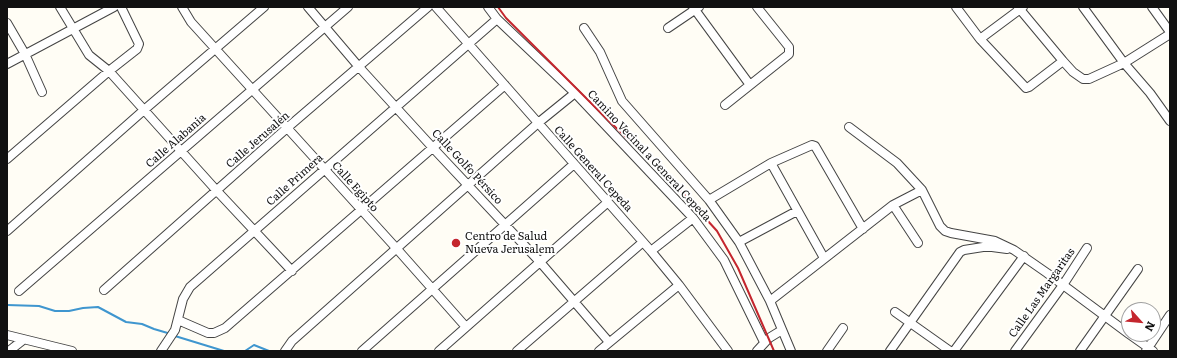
<!DOCTYPE html>
<html>
<head>
<meta charset="utf-8">
<style>
  body { margin:0 }
  #map { position:relative; width:1177px; height:358px; overflow:hidden; background:#fffdf5; font-family:Literata,serif }
  canvas { display:block }
  .frame { position:absolute; inset:0; border:8px solid #111; pointer-events:none }
  .north { position:absolute; left:1121px; top:302px; width:40px; height:40px; box-sizing:border-box; background:#fff; border:1px solid #a0a0a0; border-radius:50%; rotate:117deg; font-size:11px; font-weight:700; line-height:16px; text-align:center; color:#111 }
  .north::after { content:''; display:block; margin:auto; width:14px; height:18px; background:#c4262e; clip-path:polygon(50% 0,100% 100%,50% 72%,0 100%) }
</style>
</head>
<body>
<div id="map">
<canvas width="1177" height="358"></canvas>
<div class="frame"></div>
<div class="north">N</div>
</div>
<script>
const g = document.querySelector('canvas').getContext('2d');
g.lineJoin = 'round';
function toPath(rows) {
  const path = new Path2D();
  for (const r of rows) {
    path.moveTo(r[0], r[1]);
    for (let i = 2; i < r.length; i += 2) path.lineTo(r[i], r[i + 1]);
  }
  return path;
}
function trace(path, color, width, dash) {
  g.strokeStyle = color;
  g.lineWidth = width;
  g.lineCap = dash ? 'butt' : 'round';
  g.setLineDash(dash || []);
  g.stroke(path);
}
function label(font, color, halo, rows, align = 'center') {
  g.font = font + ' Literata,serif';
  g.lineWidth = 4;
  g.setLineDash([]);
  g.textBaseline = 'middle';
  g.strokeStyle = halo;
  g.fillStyle = color;
  for (const [text, x, y, turn = 0] of rows) {
    g.save();
    g.translate(x, y);
    g.rotate((+turn || 0) * Math.PI / 180);
    g.textAlign = isNaN(turn) ? turn : align;
    if (halo) g.strokeText(text, 0, 0);
    g.fillText(text, 0, 0);
    g.restore();
  }
}
trace(toPath([
  [7,305,39,306,55,311,69,311,83,308,98,307,126,322,142,324,154,329,171,334],
  [175,336,224,351],
  [245,351,254,345,269,351]
]), '#3f96cf', 2);
const minor = toPath([
  [60,7,89,55,109,71,217,191,292,271],
  [182,7,191,22,397,249,466,327],
  [308,7,359,67,433,148,540,262,609,342],
  [436,7,651,251,679,285,728,351],
  [488,7,497,19,575,93,693,218,724,260,764,342],
  [693,7,750,85],
  [956,7,980,39,1026,88,1029,87,1063,61],
  [1018,7,1063,61,1073,72,1083,79,1089,79,1124,63,1170,34],
  [1083,7,1124,63,1150,93,1170,121],
  [1152,7,1170,32],
  [7,23,25,54,42,92],
  [584,28,600,52,622,101,709,200,739,242,770,301,791,351],
  [668,28,699,7],
  [980,39,1023,7],
  [7,64,114,7],
  [725,105,789,54,789,47,757,7],
  [849,127,897,163,922,190,940,226,945,231,951,233,995,241,1014,250,1047,273,1129,334],
  [7,159,109,71,137,49,139,44,121,7],
  [771,163,824,258],
  [709,200,771,163,812,145,815,146,863,229],
  [893,205,918,243],
  [7,231,144,110,264,7],
  [739,242,797,211],
  [651,251,693,218],
  [104,290,287,128,428,7],
  [19,291,348,7],
  [770,301,893,205,922,190],
  [895,312,950,351],
  [178,320,208,333,214,333,225,328,505,85],
  [1129,334,1153,351],
  [7,335,72,351],
  [9,351,23,340],
  [161,351,175,330,183,299,190,287,497,19],
  [285,351,292,341,538,123,575,93],
  [362,351,574,164],
  [439,351,608,202],
  [517,351,643,242],
  [599,351,679,285],
  [757,351,769,338,782,330],
  [827,351,843,328],
  [890,351,960,252,964,250,983,247,992,247,1007,249],
  [954,351,1024,256],
  [1015,351,1063,285,1087,248],
  [1080,351,1138,269],
  [1146,351,1170,315]
]);
trace(minor, '#444', 10);
trace(minor, '#fff', 8);
trace(toPath([
  [498,7,506,18,610,122,669,178,717,231,738,268,774,351]
]), '#c4262e', 2);
for (const [x, y, r, color] of [
  [456,243,5,"#c4262e"]
]) {
  const dot = new Path2D();
  dot.arc(x, y, r, 0, 2 * Math.PI);
  g.fillStyle = color;
  g.fill(dot);
  trace(dot, '#fff', 1.5);
}
label('11px', '#111', '#fff', [
  ["Calle Jerusalén",258,140,-41],
  ["Calle Alabania",176,141,-41],
  ["Camino Vecinal a General Cepeda",649,156,47],
  ["Calle Golfo Pérsico",467,167,47],
  ["Calle General Cepeda",593,169,48],
  ["Calle Primera",295,180,-42],
  ["Calle Egipto",355,187,48],
  ["Calle Las Margaritas",1042,293,-55]
]);
label('11px', '#111', '#fff', [
  ["Centro de Salud",465,237],
  ["Nueva Jerusalem",465,250]
], 'left');
</script>
</body>
</html>
